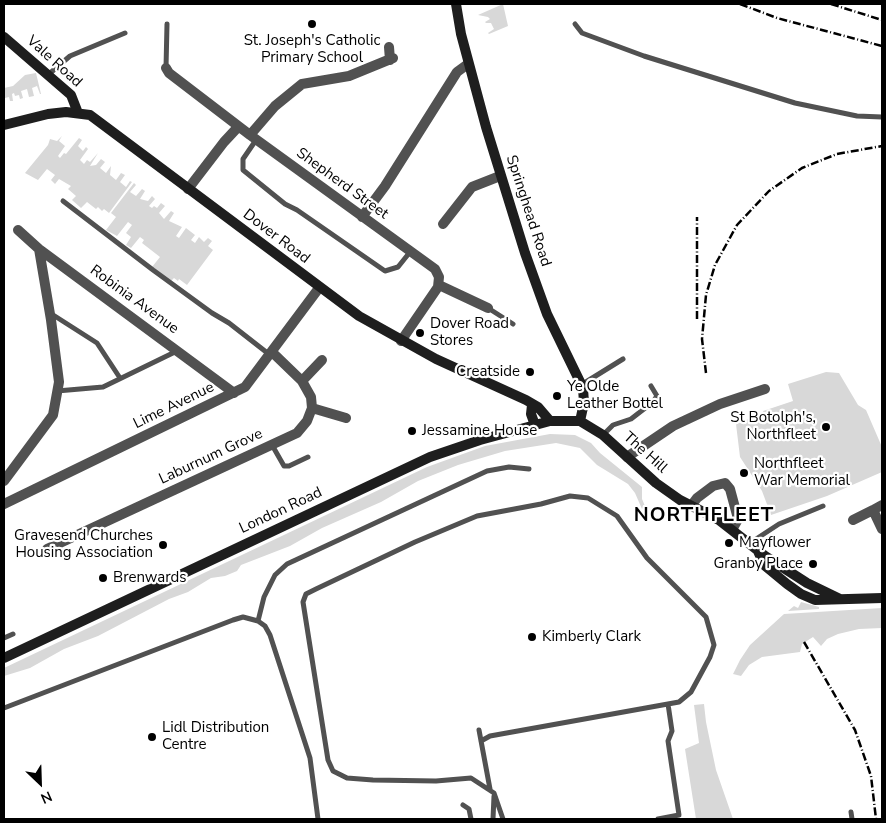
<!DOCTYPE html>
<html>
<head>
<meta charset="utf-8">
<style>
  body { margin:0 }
  #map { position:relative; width:886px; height:823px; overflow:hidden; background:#fff; font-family:"Nunito Sans",sans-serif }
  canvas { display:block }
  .frame { position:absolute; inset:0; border:5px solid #000; pointer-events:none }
  .north { position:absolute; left:15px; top:758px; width:50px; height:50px; -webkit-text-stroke:4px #fff; paint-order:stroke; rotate:156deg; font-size:14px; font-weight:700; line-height:20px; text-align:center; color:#000 }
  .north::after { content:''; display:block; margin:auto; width:18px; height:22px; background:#000; clip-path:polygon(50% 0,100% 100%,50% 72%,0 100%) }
</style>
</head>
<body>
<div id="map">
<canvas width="886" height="823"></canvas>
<div class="frame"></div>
<div class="north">N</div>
</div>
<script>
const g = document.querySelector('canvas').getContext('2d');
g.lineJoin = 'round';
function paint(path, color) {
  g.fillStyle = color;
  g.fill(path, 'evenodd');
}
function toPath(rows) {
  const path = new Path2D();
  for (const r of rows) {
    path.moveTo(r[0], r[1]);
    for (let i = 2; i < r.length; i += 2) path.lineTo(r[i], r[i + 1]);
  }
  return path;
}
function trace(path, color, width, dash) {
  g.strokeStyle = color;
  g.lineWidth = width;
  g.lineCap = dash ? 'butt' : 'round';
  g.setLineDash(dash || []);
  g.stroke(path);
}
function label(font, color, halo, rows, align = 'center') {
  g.font = font + ' "Nunito Sans",sans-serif';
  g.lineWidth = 4.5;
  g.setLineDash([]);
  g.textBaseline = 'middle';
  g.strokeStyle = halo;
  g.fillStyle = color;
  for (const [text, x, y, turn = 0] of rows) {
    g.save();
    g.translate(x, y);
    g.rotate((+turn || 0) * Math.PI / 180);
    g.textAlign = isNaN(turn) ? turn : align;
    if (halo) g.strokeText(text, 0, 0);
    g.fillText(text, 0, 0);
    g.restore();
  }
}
paint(toPath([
  [503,4,508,26,489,34,488,33,494,29,491,23,486,23,485,22,490,19,488,17,478,15],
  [36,73,41,94,40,94,37,86,32,88,34,96,29,97,27,89,21,91,23,98,20,99,19,95,15,96,14,93,12,94,13,101,10,101,9,97,5,98,4,88,13,86,25,75],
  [62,136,59,141,65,146,58,156,60,158,64,153,66,154,79,138,82,140,78,146,83,151,86,147,88,149,80,160,84,164,87,160,90,162,98,153,90,166,96,165,101,159,105,162,100,168,106,173,111,166,110,175,116,180,121,173,125,175,120,182,126,187,130,181,132,182,109,213,104,209,102,211,98,207,96,209,87,202,81,208,72,200,76,196,68,189,71,186,59,179,55,184,51,180,55,175,47,169,38,180,25,173,48,145,50,139,57,141],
  [134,183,136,185,130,192,136,196,142,189,145,191,140,199,148,201,152,196,155,199,149,206,152,208,154,206,157,208,161,203,165,206,159,213,164,219,171,211,174,213,169,221,182,227,176,236,179,238,186,228,195,235,191,240,195,243,199,237,204,242,208,238,212,241,208,246,213,250,187,285,179,279,178,281,174,278,171,281,152,267,160,257,142,243,144,240,140,237,131,248,126,245,131,237,126,233,132,225,128,222,117,236,106,230,116,217,111,213],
  [826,372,839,373,858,405,866,410,882,447,882,472,827,496,771,515,762,491,740,457,736,424,763,413,763,411,793,401,788,384],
  [550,434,575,435,591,443,600,453,642,487,642,499,645,506,642,509,635,493,628,484,597,465,580,448,556,443,505,451,458,465,418,481,381,502,322,528,290,546,241,565,237,571,225,576,211,578,188,592,169,599,98,636,64,649,30,668,4,676,4,668,427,467,485,446],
  [801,602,819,607,819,609,788,611,794,606,798,608],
  [882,608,882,628,859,629,838,634,827,639,821,646,813,637,802,644,800,652,762,657,749,665,741,676,733,674,740,660,750,645,784,614],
  [704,704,706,722,716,770,733,819,696,819,685,749,699,743,694,705]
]), '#d8d8d8');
trace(toPath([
  [575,24,582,33,644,56,795,103,857,116,882,117],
  [166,68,167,24],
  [49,74,70,56,125,33],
  [256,140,243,159,243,170,285,204,297,210,385,271,398,267,410,252],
  [63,201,153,270,212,313,229,323,270,355],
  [488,308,513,324],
  [50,313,97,343,120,378],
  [581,385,623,359],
  [57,391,103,387,177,351],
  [603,435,613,425,631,419,653,402,657,396,651,386],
  [272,445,284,466,289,466,308,457],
  [750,543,779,524,823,506],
  [258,621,264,597,275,575,287,564,487,471,509,467,529,469],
  [4,638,13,634],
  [4,708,233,620,243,617,258,621,265,626,270,635,310,758,318,819],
  [479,730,490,789],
  [481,741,490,736,679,702,691,692,710,657,714,645,706,617,647,558,617,516,588,498,570,496,541,504,477,516,415,542,316,589,306,594,303,602,328,760,333,771,347,778,373,780,436,781,471,778,494,793,503,819],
  [463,805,469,809,471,819],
  [851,812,852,819],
  [493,819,494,796],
  [658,819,679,815,668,741,672,731,668,704]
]), '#515151', 5);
trace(toPath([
  [389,47,390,60],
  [166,68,169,73,250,135,435,269,439,277,438,287,401,341],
  [250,135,275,106,302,84,349,76,393,58],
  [188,189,224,142,238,127],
  [362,217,385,186,457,72,468,64],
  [443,224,472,187,500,176],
  [18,230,39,249,234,393],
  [439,285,488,308],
  [302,381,322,360],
  [312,408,346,418],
  [627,457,673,426,720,404,765,389],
  [4,481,53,415,59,382,51,320,39,249],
  [4,504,245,387,319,288],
  [691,506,697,498,713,486,725,483,730,489,737,515,737,521,733,528],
  [873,510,882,505],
  [853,520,873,510,882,529],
  [47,549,297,433,307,421,312,408,311,397,302,381,273,353]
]), '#515151', 10);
trace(toPath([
  [456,4,461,34,486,127,525,253,547,314,583,388,584,403,580,421],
  [4,37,71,95,78,113],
  [4,125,48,114,66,112,90,115,359,316,436,359,526,400,538,407,550,421],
  [532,405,531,414,535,425],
  [758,551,764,565,787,584,801,594,815,600,882,598],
  [4,658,430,457,480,440,550,421,580,421,603,435,656,483,680,500,719,520,765,556,807,583,840,599]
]), '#1e1e1e', 10);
trace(toPath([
  [740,4,777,18,882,46],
  [831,4,882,20],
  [697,319,697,217],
  [706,373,702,339,706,295,715,265,737,225,769,191,802,168,837,154,882,146],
  [804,642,855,730,871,776,876,819]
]), '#000', 2.5, [8, 2.5, 1, 2.5]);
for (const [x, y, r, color] of [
  [312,24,5,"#000"],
  [420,333,5,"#000"],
  [530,372,5,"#000"],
  [557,396,5,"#000"],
  [826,427,5,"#000"],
  [412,431,5,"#000"],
  [744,473,5,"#000"],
  [729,543,5,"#000"],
  [163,545,5,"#000"],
  [813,564,5,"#000"],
  [103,578,5,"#000"],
  [532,637,5,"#000"],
  [152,737,5,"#000"]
]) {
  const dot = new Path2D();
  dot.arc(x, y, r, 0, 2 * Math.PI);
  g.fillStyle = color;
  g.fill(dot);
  trace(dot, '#fff', 2);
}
label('15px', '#000', '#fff', [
  ["St. Joseph's Catholic",312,41,"center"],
  ["Primary School",312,58,"center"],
  ["Dover Road",430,324],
  ["Stores",430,341],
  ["Creatside",520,372,"right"],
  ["Ye Olde",567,387],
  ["Leather Bottel",567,404],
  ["St Botolph's,",816,418,"right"],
  ["Northfleet",816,435,"right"],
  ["Jessamine House",422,431],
  ["Northfleet",754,464],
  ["War Memorial",754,481],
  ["Gravesend Churches",153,536,"right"],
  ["Housing Association",153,553,"right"],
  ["Mayflower",739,543],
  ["Granby Place",803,564,"right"],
  ["Brenwards",113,578],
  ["Kimberly Clark",542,637],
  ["Lidl Distribution",162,728],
  ["Centre",162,745]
], 'left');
label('15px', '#000', '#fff', [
  ["Vale Road",54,62,42],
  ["Shepherd Street",342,184,36],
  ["Springhead Road",528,211,72],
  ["Dover Road",276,237,37],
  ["Robinia Avenue",134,300,36],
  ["Lime Avenue",174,406,-26],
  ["The Hill",645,453,42],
  ["Laburnum Grove",211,457,-25],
  ["London Road",281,511,-25]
]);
g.letterSpacing = '1px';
label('bold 20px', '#000', '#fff', [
  ["NORTHFLEET",704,516]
]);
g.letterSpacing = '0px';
</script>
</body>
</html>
